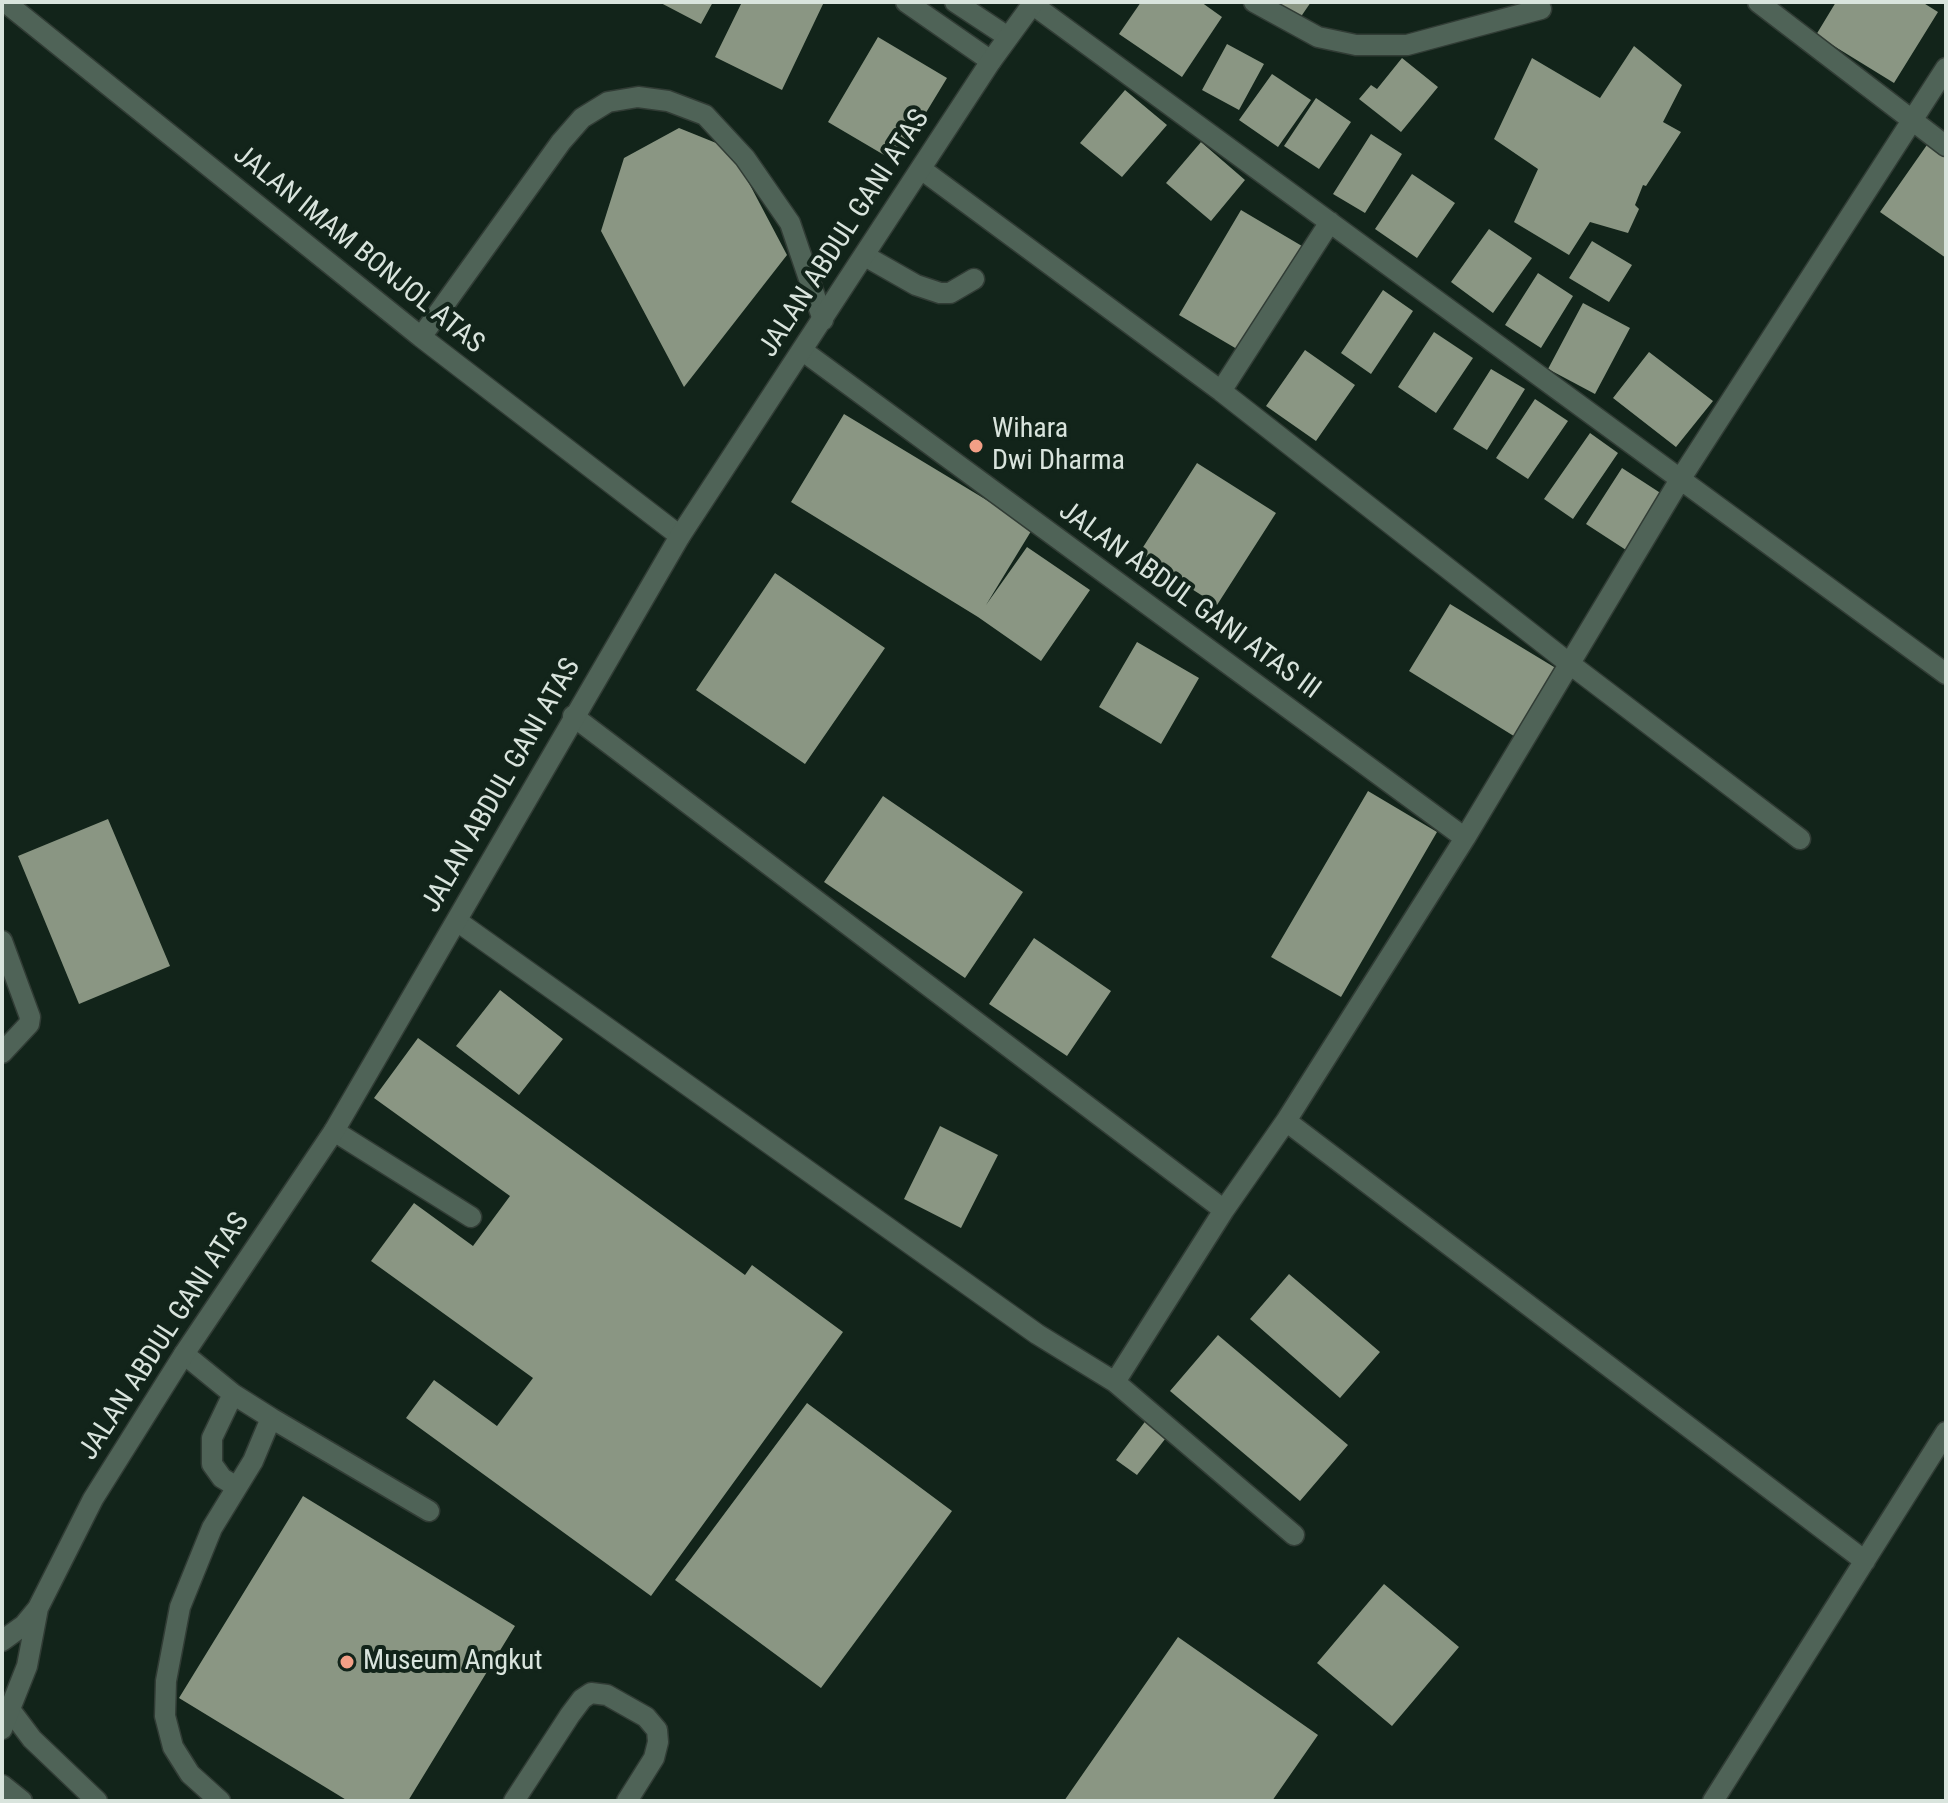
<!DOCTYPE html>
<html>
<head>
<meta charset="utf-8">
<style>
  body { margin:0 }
  #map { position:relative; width:1948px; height:1803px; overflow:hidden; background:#12241a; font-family:"Roboto Condensed",sans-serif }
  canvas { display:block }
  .frame { position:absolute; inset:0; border:4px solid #d9e4dd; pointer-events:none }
</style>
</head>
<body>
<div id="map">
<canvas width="1948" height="1803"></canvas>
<div class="frame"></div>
</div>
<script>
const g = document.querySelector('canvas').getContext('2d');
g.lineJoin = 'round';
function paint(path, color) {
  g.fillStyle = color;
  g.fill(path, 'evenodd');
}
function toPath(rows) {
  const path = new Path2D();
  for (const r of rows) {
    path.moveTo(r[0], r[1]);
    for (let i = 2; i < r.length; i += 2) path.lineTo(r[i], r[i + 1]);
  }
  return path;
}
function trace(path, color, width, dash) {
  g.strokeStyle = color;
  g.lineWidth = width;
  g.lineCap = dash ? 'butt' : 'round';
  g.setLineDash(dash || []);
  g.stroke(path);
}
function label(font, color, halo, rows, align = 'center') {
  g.font = font + ' "Roboto Condensed",sans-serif';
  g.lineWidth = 8;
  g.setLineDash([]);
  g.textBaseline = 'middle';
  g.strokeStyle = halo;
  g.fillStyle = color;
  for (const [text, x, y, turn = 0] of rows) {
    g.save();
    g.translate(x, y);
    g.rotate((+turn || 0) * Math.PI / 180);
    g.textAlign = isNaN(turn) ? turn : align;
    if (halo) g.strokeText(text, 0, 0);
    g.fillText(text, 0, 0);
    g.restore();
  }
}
paint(toPath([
  [659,2,713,2,701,24],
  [742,2,824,2,782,90,715,57],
  [1141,2,1201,2,1222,17,1182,77,1119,34],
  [1277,2,1311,2,1300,18],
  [1836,2,1922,2,1938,12,1894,83,1816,35],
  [878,37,947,78,896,162,828,122],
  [1227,44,1264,64,1239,110,1202,90],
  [1634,46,1682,85,1663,122,1681,132,1646,186,1643,185,1635,205,1639,209,1628,233,1590,222,1569,255,1514,222,1538,169,1494,139,1532,58,1600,98],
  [1402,58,1438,87,1401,132,1359,99,1371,85,1377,89],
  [1272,74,1311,100,1278,147,1239,120],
  [1125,90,1167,125,1122,177,1080,143],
  [1316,98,1351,122,1319,169,1284,146],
  [679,128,731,149,787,255,684,387,601,231,624,158],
  [1371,134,1402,154,1365,213,1333,194],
  [1201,142,1245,180,1211,221,1166,183],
  [1929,142,1946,154,1946,258,1880,212],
  [1412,174,1455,203,1417,258,1375,229],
  [1241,210,1307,249,1242,352,1179,315],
  [1489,229,1532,258,1493,313,1451,282],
  [1592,241,1632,265,1609,302,1569,278],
  [1538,273,1573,296,1541,348,1505,325],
  [1383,290,1413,311,1371,374,1341,353],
  [1583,303,1630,328,1595,394,1548,369],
  [1434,332,1473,358,1436,413,1398,387],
  [1305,350,1355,385,1316,441,1266,406],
  [1649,352,1713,401,1676,447,1613,398],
  [1491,369,1525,389,1487,450,1453,429],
  [1535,399,1568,421,1528,479,1496,458],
  [844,414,1033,528,986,605,1027,547,1090,590,1041,661,978,617,791,502],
  [1590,433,1618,453,1573,519,1544,499],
  [1197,463,1276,513,1217,605,1138,555],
  [1622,468,1662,494,1626,550,1586,524],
  [775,573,885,648,805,764,696,690],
  [1450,604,1559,670,1517,738,1409,671],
  [1137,642,1199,678,1161,744,1099,707],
  [1368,791,1437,832,1341,997,1271,957],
  [883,796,1023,892,965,978,824,882],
  [108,819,170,966,79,1004,18,856],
  [1034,938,1111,991,1067,1056,989,1004],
  [500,990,563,1039,519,1095,456,1046],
  [418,1038,745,1275,752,1265,843,1332,651,1596,406,1418,434,1380,497,1426,533,1378,371,1261,414,1203,473,1246,510,1196,374,1098],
  [940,1126,998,1155,961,1228,904,1199],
  [1289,1274,1380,1352,1340,1398,1250,1319],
  [1218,1335,1348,1445,1300,1501,1170,1391],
  [807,1403,952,1511,821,1688,675,1580],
  [1147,1419,1169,1434,1137,1475,1116,1460],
  [303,1496,515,1626,408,1801,348,1801,179,1698],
  [1384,1584,1459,1647,1392,1726,1317,1663],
  [1178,1637,1318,1735,1272,1801,1064,1801]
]), '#8a9683');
const service = toPath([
  [865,256,916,285,940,293,950,293,974,279],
  [2,941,30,1017,29,1024,2,1053],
  [334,1131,471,1217],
  [184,1354,233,1394,271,1418,253,1461,212,1528,180,1607,166,1681,165,1716,173,1747,190,1774,220,1801],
  [233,1394,212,1438,212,1464,222,1478,237,1487],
  [271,1418,429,1511],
  [514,1801,570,1715,582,1699,591,1693,607,1695,646,1717,657,1730,658,1742,654,1758,627,1801]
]);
const minor = toPath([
  [5,2,421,337,680,536],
  [906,2,991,61],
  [955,2,1008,37],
  [1254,2,1318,37,1356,45,1407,45,1541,9],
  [1758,2,1946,146],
  [1032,4,1946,674],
  [921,169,1221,391,1570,664,1800,839],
  [421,337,561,142,582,118,608,102,638,97,668,101,705,115,745,158,790,223,823,320],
  [803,351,1465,838],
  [1221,391,1330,222],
  [573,716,1224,1210],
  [457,921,1037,1334,1115,1382,1294,1535],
  [1286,1121,1865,1561],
  [1115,1382,1224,1210,1286,1121,1465,838,1681,478,1946,68],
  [11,1711,32,1739,97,1801],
  [2,1785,22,1801],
  [1713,1801,1946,1432]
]);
const tertiary = toPath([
  [2,1641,24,1625,38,1608,93,1499,184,1354,334,1131,680,536,991,61,1034,2],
  [2,1729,27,1666,38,1608]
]);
trace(service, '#313c35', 23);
trace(minor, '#313c35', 23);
trace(tertiary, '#313c35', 23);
trace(service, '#4f6357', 20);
trace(minor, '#4f6357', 20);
trace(tertiary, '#4f6357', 20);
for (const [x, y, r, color] of [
  [976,446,8,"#f39f86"],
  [347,1662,8,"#f39f86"]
]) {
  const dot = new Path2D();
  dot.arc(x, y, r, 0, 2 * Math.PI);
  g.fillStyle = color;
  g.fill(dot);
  trace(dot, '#12241a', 3);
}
label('28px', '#d9e4dd', '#12241a', [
  ["JALAN ABDUL GANI ATAS",845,234,-57],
  ["JALAN IMAM BONJOL ATAS",358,250,39],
  ["JALAN ABDUL GANI ATAS III",1189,601,36],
  ["JALAN ABDUL GANI ATAS",502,786,-60],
  ["JALAN ABDUL GANI ATAS",165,1337,-57]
]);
label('28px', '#d9e4dd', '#12241a', [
  ["Wihara",992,430],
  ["Dwi Dharma",992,462],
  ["Museum Angkut",363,1662]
], 'left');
</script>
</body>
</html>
